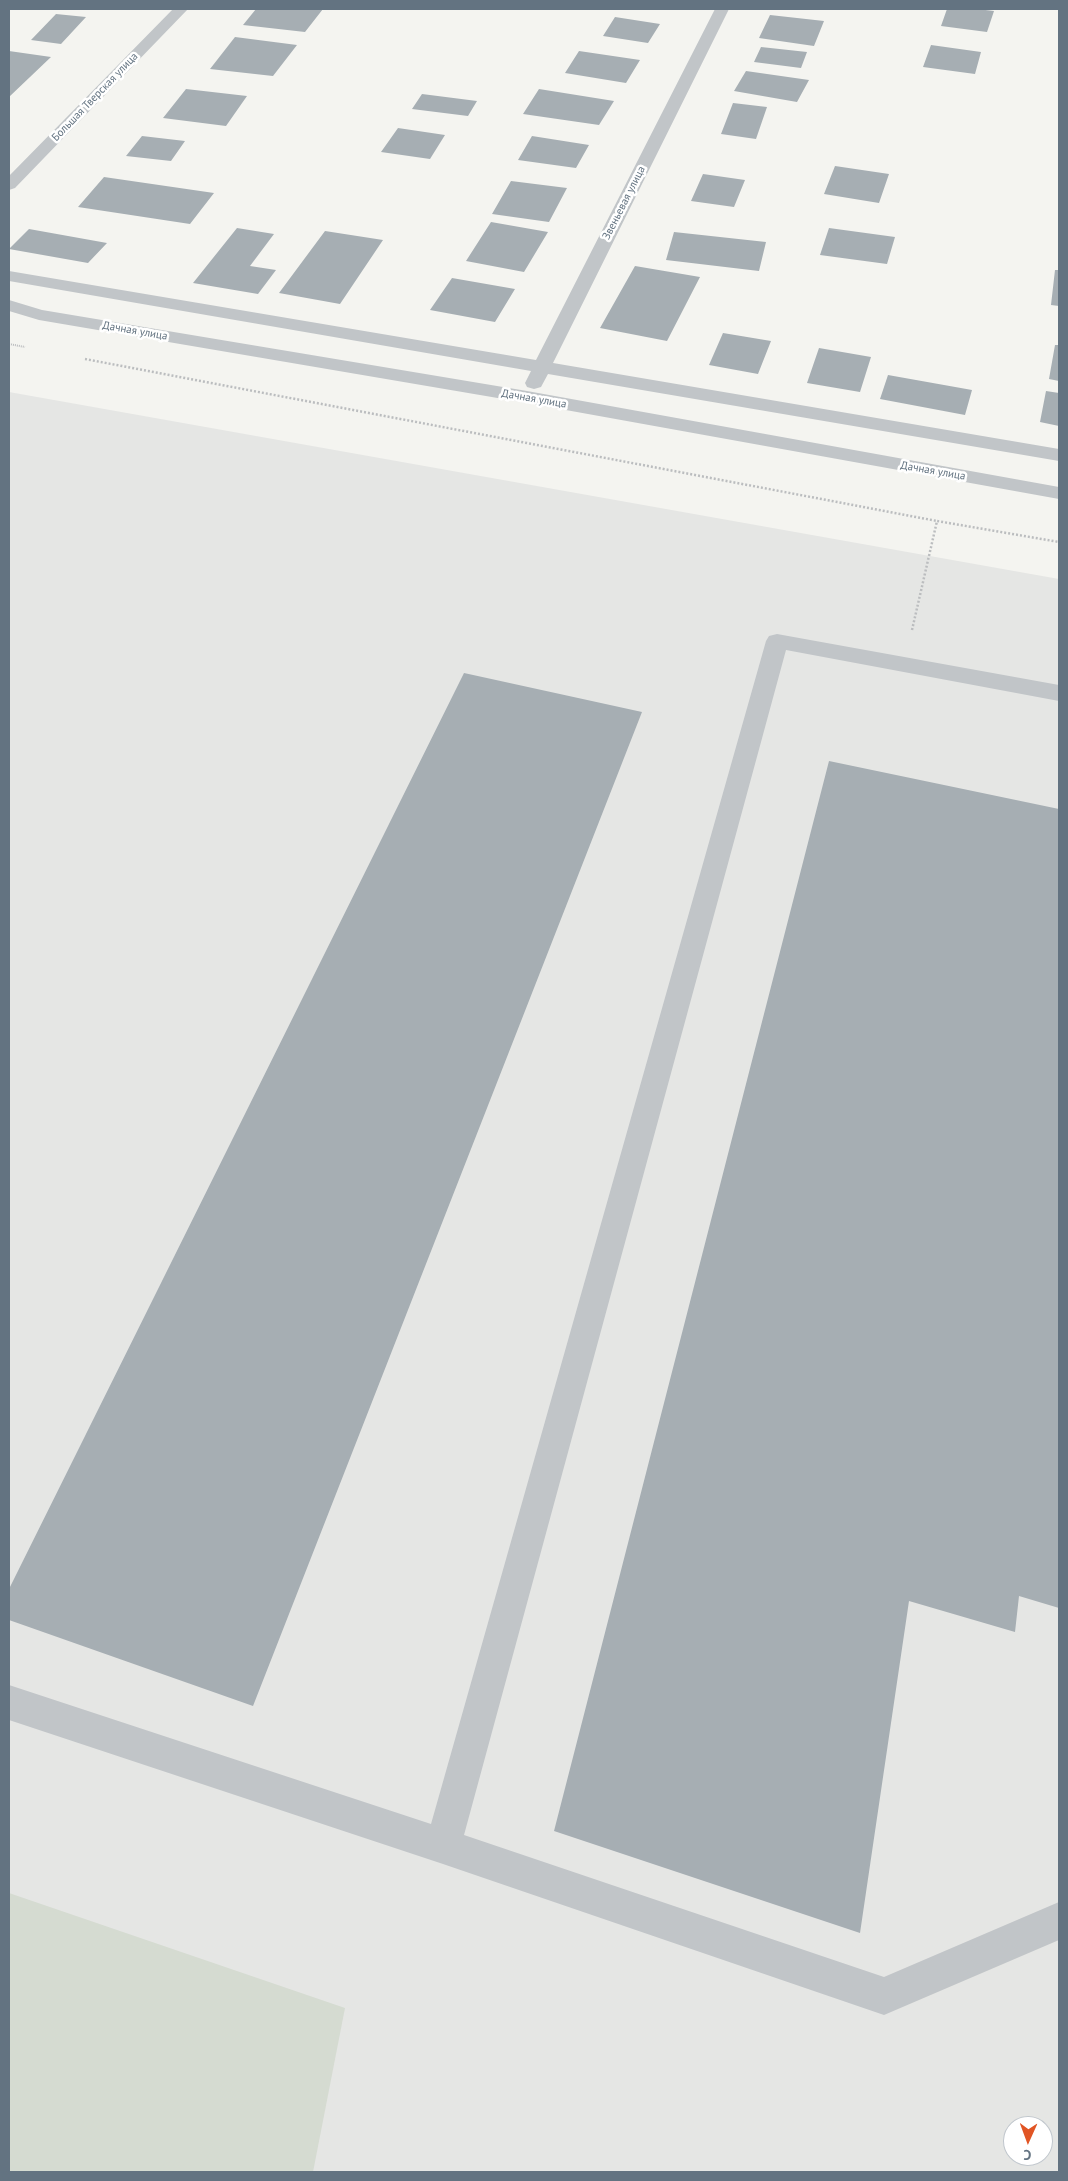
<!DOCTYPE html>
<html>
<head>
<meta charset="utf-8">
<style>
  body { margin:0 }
  #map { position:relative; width:1068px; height:2181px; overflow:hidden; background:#f4f4f0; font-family:"PT Sans",sans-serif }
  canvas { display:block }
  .frame { position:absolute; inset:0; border:10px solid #637381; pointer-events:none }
  .north { position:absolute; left:1003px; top:2116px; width:50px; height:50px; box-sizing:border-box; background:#fff; border:1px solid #c1c7cd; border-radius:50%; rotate:182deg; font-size:14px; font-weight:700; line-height:20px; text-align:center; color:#637381 }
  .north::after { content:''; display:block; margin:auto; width:18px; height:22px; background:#e15524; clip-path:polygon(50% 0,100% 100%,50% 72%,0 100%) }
</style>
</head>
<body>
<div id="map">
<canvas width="1068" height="2181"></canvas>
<div class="frame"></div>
<div class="north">С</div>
</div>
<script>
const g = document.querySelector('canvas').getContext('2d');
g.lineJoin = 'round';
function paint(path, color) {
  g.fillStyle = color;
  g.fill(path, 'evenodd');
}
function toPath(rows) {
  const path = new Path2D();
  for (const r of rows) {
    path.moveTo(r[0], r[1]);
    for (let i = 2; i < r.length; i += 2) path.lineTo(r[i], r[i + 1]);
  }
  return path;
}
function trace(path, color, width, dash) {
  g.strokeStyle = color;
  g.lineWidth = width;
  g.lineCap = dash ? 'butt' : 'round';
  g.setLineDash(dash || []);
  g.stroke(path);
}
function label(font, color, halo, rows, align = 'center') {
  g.font = font + ' "PT Sans",sans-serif';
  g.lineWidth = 5;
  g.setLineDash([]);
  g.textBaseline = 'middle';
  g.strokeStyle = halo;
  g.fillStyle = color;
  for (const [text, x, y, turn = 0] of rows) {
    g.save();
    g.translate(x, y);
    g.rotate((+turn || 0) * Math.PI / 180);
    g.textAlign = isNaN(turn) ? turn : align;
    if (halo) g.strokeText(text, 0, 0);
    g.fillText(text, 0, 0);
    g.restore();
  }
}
paint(toPath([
  [9,392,1059,579,1059,2172,9,2172],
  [1013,2126,1043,2126,1043,2156,1013,2156]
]), '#e5e6e4');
paint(toPath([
  [9,1893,345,2008,313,2172,9,2172]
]), '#d5dbd1');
paint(toPath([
  [256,9,323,9,305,32,243,25],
  [947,9,977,9,994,11,987,32,941,26],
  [56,14,86,17,61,44,31,40],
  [770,15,824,21,814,46,759,38],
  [615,17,660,24,648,43,603,36],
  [235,37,297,45,273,76,210,69],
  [931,45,981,52,975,74,923,67],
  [761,47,807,52,801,68,754,62],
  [9,51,51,57,9,97],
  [579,51,640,60,626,83,565,73],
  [746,71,809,80,797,102,734,91],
  [186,89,247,96,226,126,163,118],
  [539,89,614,101,599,125,523,114],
  [422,94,477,101,468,116,412,109],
  [733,103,767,107,756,139,721,134],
  [398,128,445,135,430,159,381,152],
  [142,136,185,141,171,161,126,156],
  [532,136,589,145,576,168,518,160],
  [835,166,889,174,879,203,824,194],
  [703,174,745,180,734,207,691,201],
  [104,177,214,193,190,224,78,207],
  [511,181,567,188,549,222,492,214],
  [491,222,548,232,524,272,466,261],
  [237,228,274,234,250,266,276,270,258,294,193,283],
  [829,228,895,237,887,264,820,255],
  [29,229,107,243,88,263,9,249],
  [325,231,383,240,340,304,279,293],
  [674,232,766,242,759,271,666,260],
  [635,266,700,277,667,341,600,328],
  [1055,270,1059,270,1059,306,1051,305],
  [452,278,515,289,495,322,430,310],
  [723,333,771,341,758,374,709,365],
  [1055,345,1059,345,1059,381,1049,379],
  [819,348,871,357,860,392,807,383],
  [888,375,972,390,965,415,880,399],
  [1046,391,1059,393,1059,426,1040,422],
  [464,673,642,712,253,1706,9,1620,9,1589],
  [829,761,1059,809,1059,1608,1019,1596,1015,1632,909,1601,860,1933,554,1831]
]), '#a6aeb3');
trace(toPath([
  [9,344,25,347]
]), '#bbbdbf', 2, [1, 1]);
trace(toPath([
  [85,359,937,521],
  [912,630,937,521,1059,542]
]), '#bbbdbf', 2.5, [2, 2]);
paint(toPath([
  [173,9,188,9,15,188,9,190,9,176,173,9],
  [715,9,729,9,553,363,1059,449,1059,461,548,374,541,387,534,389,527,387,525,383,531,371,9,281,9,271,536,360,715,9],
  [9,300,42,310,527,391,1059,487,1059,499,527,403,39,320,9,311,9,300],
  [777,634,1059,685,1059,701,786,650,464,1835,884,1977,1059,1902,1059,1940,884,2015,443,1864,9,1720,9,1685,431,1824,766,641,769,636,777,634]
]), '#c1c5c8');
label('11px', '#637381', '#fff', [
  ["Большая Тверская улица",95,97,-46],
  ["Звеньевая улица",624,203,-63],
  ["Дачная улица",135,331,10],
  ["Дачная улица",534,399,10],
  ["Дачная улица",933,471,10]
]);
</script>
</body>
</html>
